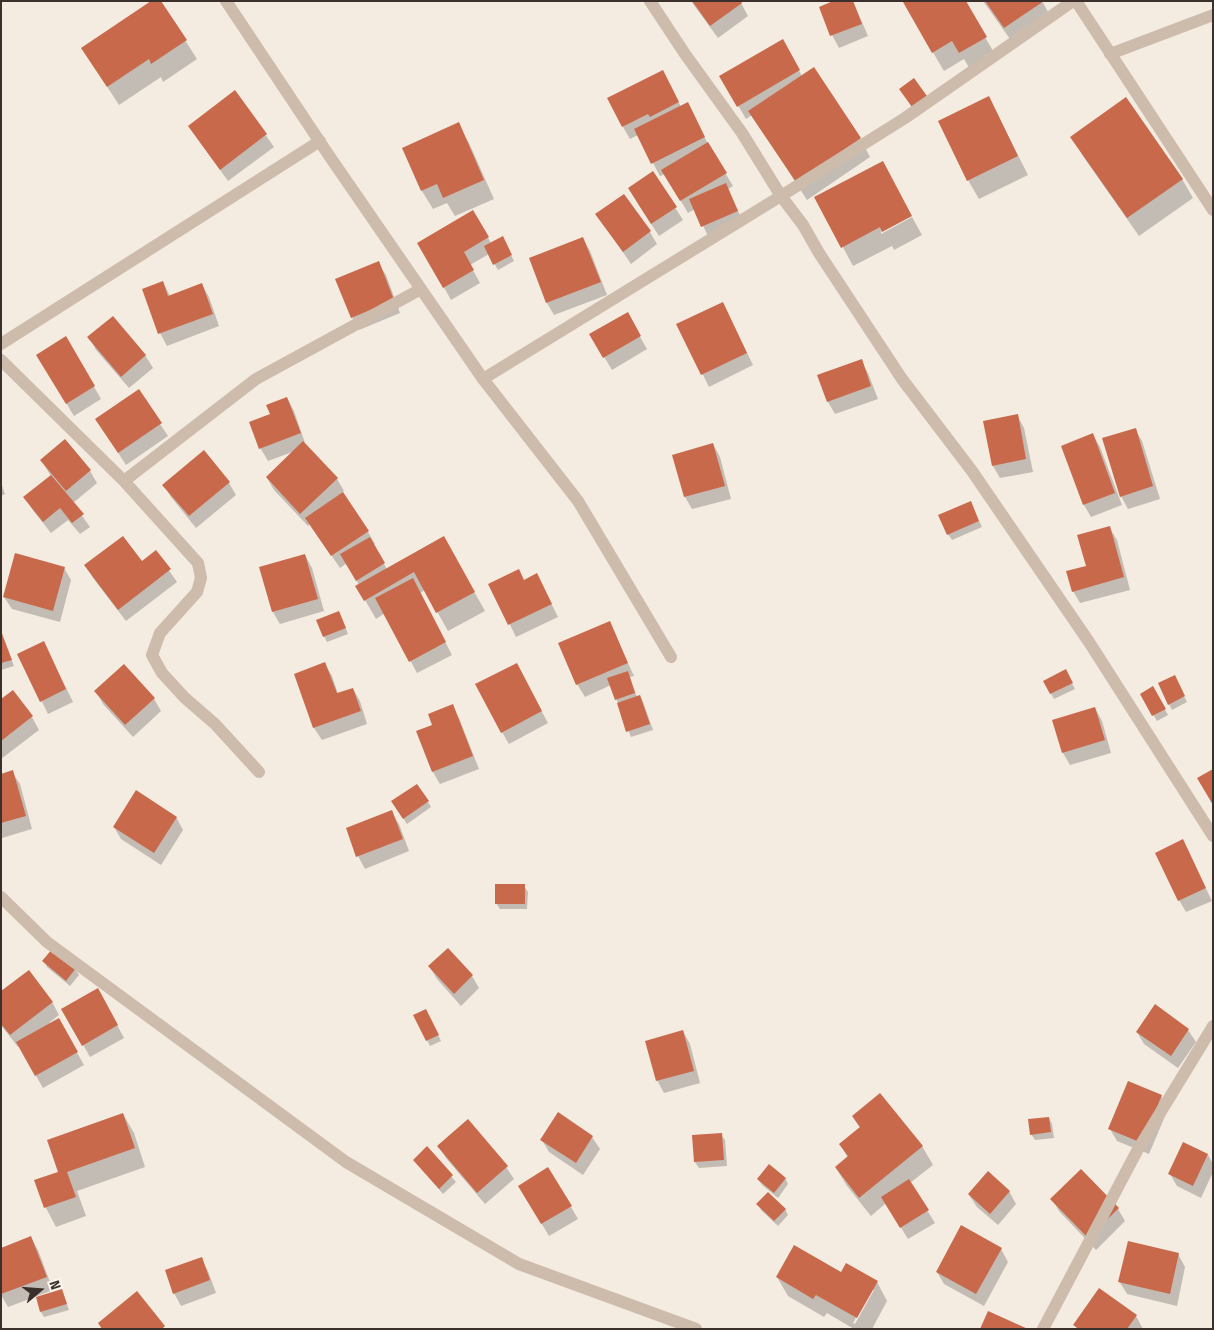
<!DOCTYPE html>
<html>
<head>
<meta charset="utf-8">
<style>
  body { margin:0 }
  #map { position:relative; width:1214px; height:1330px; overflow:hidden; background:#f4ebe1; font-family:"Fira Sans Condensed",sans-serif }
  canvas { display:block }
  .frame { position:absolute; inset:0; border:2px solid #3b302b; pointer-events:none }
  .north { position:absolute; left:15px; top:1265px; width:50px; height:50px; -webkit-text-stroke:4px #fbf5ee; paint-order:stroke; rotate:72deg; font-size:14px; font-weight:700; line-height:20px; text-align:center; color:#3b302b }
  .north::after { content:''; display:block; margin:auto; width:18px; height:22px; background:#3b302b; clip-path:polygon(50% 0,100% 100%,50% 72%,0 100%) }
</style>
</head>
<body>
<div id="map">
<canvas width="1214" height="1330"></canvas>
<div class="frame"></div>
<div class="north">N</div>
</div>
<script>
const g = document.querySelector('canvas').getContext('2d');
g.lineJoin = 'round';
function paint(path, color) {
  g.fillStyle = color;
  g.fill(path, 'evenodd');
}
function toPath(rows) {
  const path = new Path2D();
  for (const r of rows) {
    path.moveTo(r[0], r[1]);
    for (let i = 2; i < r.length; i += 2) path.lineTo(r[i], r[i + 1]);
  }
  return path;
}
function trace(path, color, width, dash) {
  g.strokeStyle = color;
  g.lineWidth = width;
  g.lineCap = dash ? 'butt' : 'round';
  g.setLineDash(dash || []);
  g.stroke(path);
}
paint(toPath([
  [160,1,197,59,163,82,161,77,119,105,82,48],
  [691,1,740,1,748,16,718,38],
  [837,1,853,1,868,36,839,48,832,35],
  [964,1,996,56,971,71,964,59,944,71,904,3],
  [983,1,1042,1,1053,21,1015,46],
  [782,40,802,76,860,138,870,157,807,200,752,115,746,119,721,76],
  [670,84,681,107,694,116,709,146,733,186,728,189,744,224,709,238,695,209,688,213,665,174,660,176,638,135,630,139,623,127],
  [235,92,274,147,228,181,189,126],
  [989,98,1028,175,979,199,968,180],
  [458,124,469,143,494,199,455,216,447,203,433,209,422,191],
  [1072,137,1182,179,1193,198,1139,236,1083,156],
  [653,173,683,220,659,236,636,201],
  [816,197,911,215,881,231,881,234,912,217,922,235,894,250,892,246,853,266],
  [473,212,491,243,505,243,514,261,498,270,489,254,470,265,480,283,451,300,419,243],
  [597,214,650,232,657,244,631,264],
  [583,239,590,251,607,295,554,315,547,303,530,258],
  [378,263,386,275,400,313,359,330,352,317],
  [163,282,170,296,202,285,209,297,219,326,167,346,160,333,144,289],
  [627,314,647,349,612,370,591,335],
  [729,316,753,365,709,387,678,324],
  [89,337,145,355,153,368,129,388,96,350],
  [66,338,101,399,74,416,37,355],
  [861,361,868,373,878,399,835,414,828,402,818,376],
  [138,391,168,436,126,465,97,420],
  [287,398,294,411,306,446,337,479,344,491,342,493,368,532,375,544,373,545,387,569,443,537,485,611,448,631,425,590,420,593,452,655,417,673,385,613,376,619,357,586,359,585,347,563,340,568,310,524,308,526,274,490,267,478,295,451,268,461,261,449,251,423,272,415],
  [1017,415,1024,428,1033,472,1000,478,993,466],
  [1135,429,1142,441,1160,499,1128,509,1121,496],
  [1093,435,1100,447,1122,505,1091,517,1084,505,1063,447],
  [65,440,90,471,97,483,73,503,90,527,80,534,68,520,51,533,32,509,25,497,51,476,41,460],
  [713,444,720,457,731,499,692,509,685,497],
  [204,452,229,483,236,495,196,528,171,497,164,485],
  [1,483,5,494,1,496],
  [973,508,982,527,952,540,948,534],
  [1109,527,1117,540,1130,590,1080,603,1073,591],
  [156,552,177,582,126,621,93,578,86,566,142,563],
  [305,555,312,568,324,611,280,624,273,612,261,568],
  [64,568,71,580,60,622,12,609,4,597],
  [518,570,524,581,543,587,558,617,516,637,490,584],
  [342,619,348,634,327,642,324,636],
  [609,623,634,676,630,677,637,697,640,696,643,702,653,730,631,737,611,685,585,697,577,684],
  [1,633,14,666,1,670],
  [19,655,50,655,73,702,48,714],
  [325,664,332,676,338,694,353,689,360,701,367,724,322,740,314,728,295,674],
  [1068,676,1075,689,1054,699,1044,681],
  [523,677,548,723,509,744,502,732],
  [1177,682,1187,702,1172,710,1169,704],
  [1153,688,1168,715,1157,721,1141,694],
  [13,692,32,717,39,730,1,759,1,701],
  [96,692,154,699,161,711,133,737,103,704],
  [452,706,459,718,479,769,440,784,433,772,418,732,434,725],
  [1095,708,1102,721,1111,753,1070,765,1063,753],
  [12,772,20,784,32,829,2,838,1,775],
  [428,802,431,807,407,824,396,807],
  [391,812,399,824,409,851,365,869,358,856],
  [176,817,183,830,161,865,121,839,114,827],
  [1183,841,1212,901,1186,912,1179,900],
  [524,886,528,892,527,909,500,909,496,903],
  [448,949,472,976,479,988,461,1006,437,979,429,966],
  [44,961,75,969,79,975,70,986,47,967],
  [1,993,52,1002,59,1015,49,1023,50,1024,58,1019,84,1065,43,1088,19,1046,18,1047,1,1025],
  [105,1002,124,1038,90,1057,63,1009],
  [1155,1006,1188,1030,1196,1042,1178,1068,1144,1044,1137,1032],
  [429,1016,441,1041,430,1046,427,1040],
  [683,1031,690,1044,700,1083,664,1093,657,1080],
  [1161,1096,1168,1109,1149,1154,1117,1141,1110,1129],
  [123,1114,134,1133,145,1167,77,1191,86,1216,56,1227,46,1208,36,1181,60,1173],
  [853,1117,922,1146,933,1165,910,1183,935,1223,908,1239,886,1203,871,1216,847,1186,836,1168,848,1158,840,1144,860,1128],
  [1049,1118,1052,1124,1054,1138,1035,1140,1031,1134],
  [721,1135,725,1140,727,1166,699,1168,695,1162,693,1137],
  [592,1137,600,1149,583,1175,549,1152,542,1140],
  [439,1146,506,1167,514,1179,485,1204,446,1158],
  [427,1148,456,1182,443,1194,414,1160],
  [1208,1155,1213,1164,1213,1172,1201,1198,1177,1186,1170,1174],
  [548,1168,578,1219,549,1236,519,1186],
  [1081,1171,1118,1209,1125,1221,1096,1250,1059,1211,1052,1199],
  [785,1178,788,1184,778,1198,762,1185,758,1179],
  [1009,1191,1016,1204,998,1225,977,1207,969,1195],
  [758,1204,785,1209,788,1215,778,1226,761,1210],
  [31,1238,38,1250,53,1290,8,1307,1,1295,1,1249],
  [1001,1249,1008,1262,984,1306,944,1284,937,1272],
  [1178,1254,1185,1267,1177,1306,1127,1294,1119,1281],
  [201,1258,208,1271,216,1293,181,1306,174,1293],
  [842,1273,877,1282,887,1301,872,1329,854,1329,827,1313,824,1317,788,1296,777,1277],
  [871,1290,874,1290,855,1324,853,1323],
  [62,1291,69,1310,44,1317,41,1312],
  [1136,1316,1143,1329,1077,1329,1075,1325]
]), '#0003');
paint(toPath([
  [151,1,161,1,187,40,151,64,149,59,107,87,81,48],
  [692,1,741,1,742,3,710,26],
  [833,1,853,1,862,24,830,36,819,7],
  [904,1,966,1,987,37,959,53,952,41,932,53,903,2],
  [985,1,1044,1,1004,28],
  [783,39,800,70,737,107,719,76],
  [814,67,861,138,796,182,748,111],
  [663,70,679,102,650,117,648,114,622,127,607,98],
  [914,78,927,96,912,107,899,89],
  [235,90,267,134,220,170,188,126],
  [989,96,1018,156,967,181,938,121],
  [1126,97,1183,179,1127,218,1070,137],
  [688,102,705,137,651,164,634,129],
  [459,122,484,180,443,198,437,184,421,191,402,148],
  [708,142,727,173,680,201,661,170],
  [883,161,912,216,882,232,880,227,841,248,814,197],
  [653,171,677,207,651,224,628,188],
  [726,183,738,211,701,227,689,199],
  [624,194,651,231,623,252,595,214],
  [473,210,489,237,464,252,474,270,443,288,417,243],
  [503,236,512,255,493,265,484,246],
  [583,237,601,282,546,303,529,258],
  [379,261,394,300,351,318,335,279],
  [163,281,168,296,202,283,213,314,158,334,142,289],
  [723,302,747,353,701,375,676,324],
  [628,312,641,336,603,358,589,334],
  [113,316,146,355,121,377,87,337],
  [66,336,95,386,66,404,36,355],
  [862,359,871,386,827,402,817,375],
  [139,389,162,423,118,453,95,419],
  [287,397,301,433,259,449,249,422,270,414,266,405],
  [1018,414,1026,459,992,466,983,421],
  [1136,428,1153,486,1120,497,1102,438],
  [1093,433,1115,493,1083,505,1061,446],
  [65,439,91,470,66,491,40,460],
  [303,441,338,478,300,514,266,477],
  [713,443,725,486,684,497,672,455],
  [204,450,230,482,189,516,162,485],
  [51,475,84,514,72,523,60,508,43,522,23,497],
  [343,492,369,531,331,556,305,518],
  [971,501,979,521,947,535,938,515],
  [1110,526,1124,577,1072,592,1066,571,1086,566,1077,535],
  [123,536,142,561,156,550,171,569,118,610,84,565],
  [444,536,475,592,436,613,414,572,364,601,355,586],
  [370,537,385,563,356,581,340,554],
  [15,553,65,567,53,611,3,597],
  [305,554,318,599,272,612,259,567],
  [519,569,524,580,537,573,552,604,508,625,488,584],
  [413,578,446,642,409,662,375,598],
  [339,611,346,628,323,637,316,620],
  [610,621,628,663,576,685,558,643],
  [1,631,12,660,1,663],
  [44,641,66,689,40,702,17,654],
  [325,662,337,693,353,688,361,711,313,728,294,674],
  [517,663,542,711,501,733,475,684],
  [124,664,155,698,125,725,94,691],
  [1066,669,1073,683,1050,694,1043,681],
  [628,671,635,693,615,700,607,678],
  [1175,675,1185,696,1168,705,1158,683],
  [1153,686,1166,709,1152,716,1140,694],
  [13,690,33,716,1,741,1,699],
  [640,695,650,724,626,732,617,703],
  [453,704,473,756,432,772,416,731,432,725,428,714],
  [1095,707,1105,740,1062,753,1052,720],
  [1213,769,1213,805,1197,778],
  [13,770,26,816,1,823,1,774],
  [417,784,429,801,403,819,391,801],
  [136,790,177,817,154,853,113,827],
  [392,810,403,839,356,857,346,828],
  [1183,839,1206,888,1178,901,1155,853],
  [495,884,525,884,525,904,495,904],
  [53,948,76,968,66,981,42,961],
  [448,948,473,975,454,994,428,966],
  [29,970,53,1002,10,1035,1,1024,1,991],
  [98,988,118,1025,82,1046,61,1009],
  [1155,1004,1189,1029,1171,1056,1136,1032],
  [426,1009,439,1035,426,1041,413,1015],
  [59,1018,78,1052,35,1076,16,1042],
  [683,1030,694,1071,656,1081,645,1041],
  [1128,1081,1162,1095,1142,1143,1108,1129],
  [880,1093,923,1146,859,1198,835,1167,848,1156,839,1144,860,1127,852,1116],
  [558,1112,593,1136,576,1163,540,1140],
  [123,1113,135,1148,67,1172,76,1197,44,1208,34,1180,58,1172,47,1140],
  [1049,1117,1051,1132,1030,1135,1028,1119],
  [468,1119,508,1166,477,1193,437,1146],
  [722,1133,724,1160,694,1162,692,1135],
  [1183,1142,1208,1154,1193,1186,1168,1174],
  [427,1146,453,1175,439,1189,413,1160],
  [769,1164,786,1178,774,1193,757,1179],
  [548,1167,572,1206,541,1224,518,1186],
  [1081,1169,1119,1208,1088,1238,1050,1199],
  [988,1171,1010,1191,990,1214,968,1194],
  [909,1179,929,1210,900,1228,881,1197],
  [768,1192,786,1209,774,1221,756,1204],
  [961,1225,1002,1248,976,1294,936,1272],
  [31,1236,47,1277,1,1294,1,1248],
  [1128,1241,1179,1253,1170,1294,1118,1282],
  [794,1245,841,1272,846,1263,878,1281,857,1318,816,1295,813,1299,776,1277],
  [202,1257,210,1280,173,1294,165,1270],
  [1099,1288,1137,1315,1127,1329,1079,1329,1073,1325],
  [62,1289,67,1304,40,1312,36,1297],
  [137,1291,165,1326,162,1329,102,1329,98,1323],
  [988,1311,1028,1329,980,1329]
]), '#c8694b');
trace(toPath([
  [226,1,330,157,483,379,578,501,671,657],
  [650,1,685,54,742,133,781,196,803,225,819,253,902,379,972,471,1089,642,1213,836],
  [1076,1,1213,210],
  [1110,54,1213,15],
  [1,344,320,141],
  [1,360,124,481,198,563,201,578,197,592,160,633,152,655,162,673,185,698,215,724,259,772],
  [483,379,781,196,905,118,1073,1],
  [124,481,256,379,421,289],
  [1,897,47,942,346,1162,519,1264,696,1329],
  [1043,1329,1137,1151,1213,1026]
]), '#cdbbac', 12);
</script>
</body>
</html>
